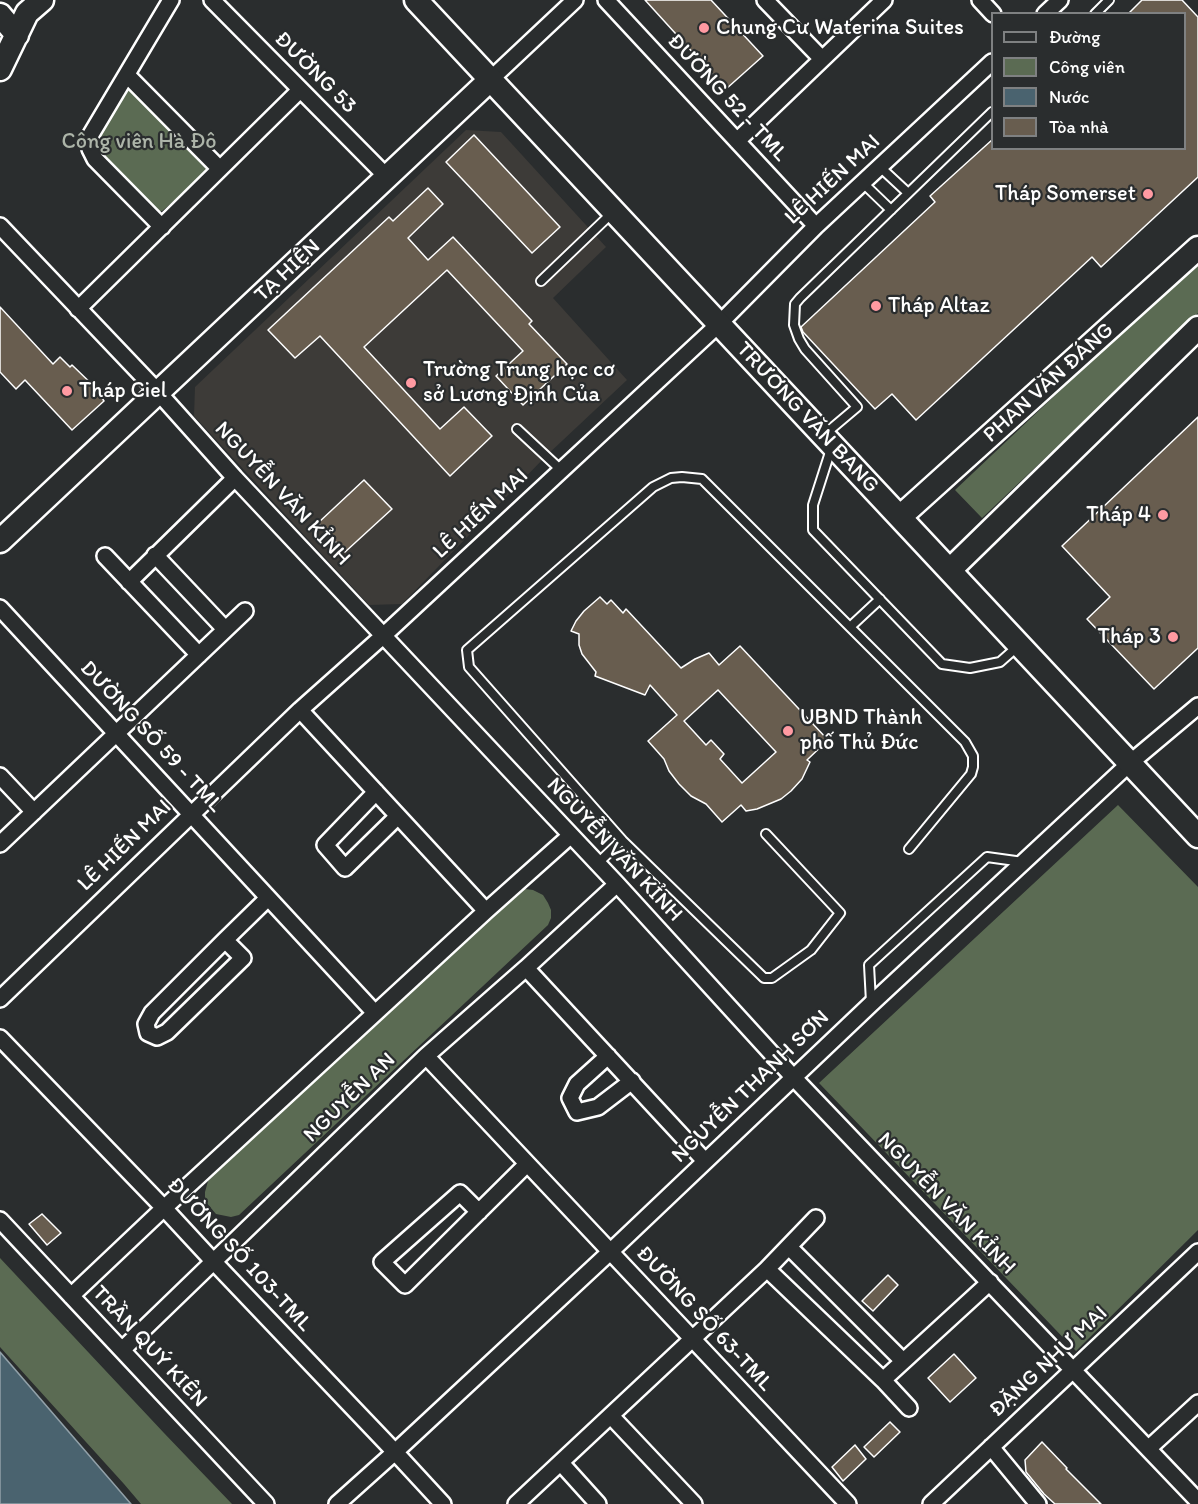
<!DOCTYPE html>
<html>
<head>
<meta charset="utf-8">
<style>
  body { margin:0 }
  #map { position:relative; width:1198px; height:1504px; overflow:hidden; background:#2a2d2e; font-family:Itim,sans-serif }
  canvas { display:block }
  .legend { position:absolute; left:991px; top:12px; width:195px; height:138px; box-sizing:border-box; background:#2a2d2e; border:2px solid #7f8182; margin:0; padding:8px 10px; list-style:none; font-size:18px; color:#fff }
  .legend li { display:flex; align-items:center; gap:12px; height:30px }
  .legend b { width:30px; border:2px solid #7f8182 }
</style>
</head>
<body>
<div id="map">
<canvas width="1198" height="1504"></canvas>
<ul class="legend">
<li><b style="height:8px;background:#2a2d2e"></b>Đường</li>
<li><b style="height:16px;background:#5b6b53"></b>Công viên</li>
<li><b style="height:16px;background:#4a636f"></b>Nước</li>
<li><b style="height:16px;background:#685d4f"></b>Tòa nhà</li>
</ul>
</div>
<script>
const g = document.querySelector('canvas').getContext('2d');
g.lineJoin = 'round';
function paint(path, color) {
  g.fillStyle = color;
  g.fill(path, 'evenodd');
}
function toPath(rows) {
  const path = new Path2D();
  for (const r of rows) {
    path.moveTo(r[0], r[1]);
    for (let i = 2; i < r.length; i += 2) path.lineTo(r[i], r[i + 1]);
  }
  return path;
}
function trace(path, color, width, dash) {
  g.strokeStyle = color;
  g.lineWidth = width;
  g.lineCap = dash ? 'butt' : 'round';
  g.setLineDash(dash || []);
  g.stroke(path);
}
function label(font, color, halo, rows, align = 'center') {
  g.font = font + ' Itim,sans-serif';
  g.lineWidth = 4.5;
  g.setLineDash([]);
  g.textBaseline = 'middle';
  g.strokeStyle = halo;
  g.fillStyle = color;
  for (const [text, x, y, turn = 0] of rows) {
    g.save();
    g.translate(x, y);
    g.rotate((+turn || 0) * Math.PI / 180);
    g.textAlign = isNaN(turn) ? turn : align;
    if (halo) g.strokeText(text, 0, 0);
    g.fillText(text, 0, 0);
    g.restore();
  }
}
paint(toPath([
  [466,130,501,132,606,247,553,298,627,380,546,456,402,604,369,605,194,416,195,387]
]), '#3d3b38');
paint(toPath([
  [132,90,204,163,207,169,203,177,162,211,154,211,96,147,98,131,124,92],
  [1198,260,1198,313,982,518,955,490],
  [1118,805,1198,887,1198,1230,1076,1351,819,1083],
  [525,889,533,890,543,895,548,903,551,910,551,918,548,925,239,1215,231,1217,216,1214,205,1201,205,1192,208,1181,217,1171,516,891],
  [0,1258,164,1433,232,1504,141,1504,124,1484,0,1347]
]), '#5b6b53');
const water = toPath([
  [0,1352,131,1504,0,1504,0,1352]
]);
paint(water, '#4a636f');
trace(water, '#92a1a9', 1.5);
const building = toPath([
  [645,0,711,0,763,56,726,89,645,0],
  [1142,0,1182,0,1198,17,1198,177,1101,267,1092,257,916,420,892,394,875,409,803,332,801,327,935,202,930,196,993,139,993,148,1185,148,1185,14,1128,14,1142,0],
  [474,135,560,227,532,253,446,162,474,135],
  [428,188,443,204,408,238,428,260,453,237,532,321,529,324,567,364,523,405,496,376,523,351,447,270,364,347,440,429,464,407,492,436,450,476,320,336,295,358,268,330,389,217,393,221,428,188],
  [0,307,53,364,60,357,70,367,72,365,102,394,100,395,104,401,72,430,25,380,16,389,0,372,0,307],
  [1198,417,1198,648,1154,689,1087,619,1110,597,1062,546,1198,417],
  [364,480,392,509,345,552,318,523,364,480],
  [600,597,607,604,611,600,623,613,626,609,681,668,695,659,709,653,719,665,740,646,828,740,807,760,810,762,802,779,791,791,781,799,757,809,746,811,741,805,722,822,706,804,691,796,679,784,669,771,664,759,648,741,677,715,650,685,645,695,595,676,596,672,582,654,579,645,579,634,571,631,576,621,584,611,600,597],
  [718,690,776,752,742,783,720,759,724,754,711,740,706,745,684,721,718,690],
  [42,1214,61,1233,47,1245,29,1224,42,1214],
  [888,1275,898,1285,873,1311,862,1301,888,1275],
  [954,1354,976,1378,950,1402,928,1378,954,1354],
  [890,1422,900,1432,874,1457,864,1447,890,1422],
  [1042,1442,1067,1468,1066,1469,1101,1504,1055,1504,1044,1494,1026,1472,1025,1460,1042,1442],
  [855,1445,866,1459,843,1481,832,1467,855,1445]
]);
paint(building, '#685d4f');
trace(building, '#fff', 1.5);
const lane = toPath([
  [1095,14,1109,0],
  [880,167,908,193],
  [863,183,891,210],
  [541,281,612,213],
  [517,429,561,470],
  [825,434,857,407,805,349,799,339,794,325,795,304,800,298,992,112],
  [831,449,813,505,813,530,942,664,970,668,1000,662,1017,647],
  [850,627,880,599],
  [622,840,764,978,772,978,811,950,840,913,766,834],
  [597,864,622,840,469,667,467,650,653,487,671,478,682,477,702,479,965,742,973,756,973,767,971,774,909,849],
  [871,1002,869,965,987,857,1023,862]
]);
const street = toPath([
  [212,0,387,177],
  [606,0,816,226],
  [765,0,822,59],
  [980,0,993,14],
  [1045,14,1060,0],
  [127,75,220,169],
  [491,79,575,0],
  [737,141,884,0],
  [0,226,158,392,235,478,617,884,794,1078,1198,1501],
  [162,227,95,159,90,149,90,136,171,0],
  [78,309,300,90],
  [155,555,225,629],
  [105,556,199,655],
  [129,582,235,478],
  [0,608,375,1013],
  [300,710,486,911],
  [0,776,34,812],
  [376,792,325,845,345,868,398,816],
  [0,844,245,611],
  [225,940,243,958,167,1032,157,1037,148,1033,146,1024,152,1013,225,940,268,898],
  [526,968,705,1161],
  [0,999,300,710,384,635,719,324,816,226,992,62],
  [0,1038,164,1208,213,1261,395,1452,443,1504],
  [426,1056,848,1504],
  [608,1056,577,1084,570,1098,577,1112,598,1107,632,1081],
  [479,1212,460,1193,382,1262,405,1285,527,1164],
  [0,1220,266,1504],
  [789,1247,903,1361],
  [767,1269,883,1380,909,1408],
  [71,1296,164,1208,486,911,570,836],
  [122,1350,426,1056,526,968,617,884],
  [883,1380,990,1282],
  [611,1416,694,1504],
  [991,1447,1038,1504],
  [1149,1448,1198,1403],
  [561,1463,598,1504],
  [337,1504,395,1452,610,1252,871,1004,1130,763,1198,706],
  [516,1504,767,1269,816,1218],
  [931,1504,1198,1252]
]);
const secondary = toPath([
  [416,0,1198,836],
  [0,15,17,35],
  [0,69,27,13,42,0],
  [900,517,1198,248],
  [0,541,491,79],
  [950,570,1198,328]
]);
trace(lane, '#fff', 12);
trace(street, '#fff', 20);
trace(secondary, '#fff', 27);
trace(lane, '#2a2d2e', 8);
trace(street, '#2a2d2e', 15);
trace(secondary, '#2a2d2e', 22);
for (const [x, y, r, color] of [
  [704,28,6,"#ff9aa2"],
  [1148,194,6,"#ff9aa2"],
  [876,306,6,"#ff9aa2"],
  [411,383,6,"#ff9aa2"],
  [67,391,6,"#ff9aa2"],
  [1163,515,6,"#ff9aa2"],
  [1173,637,6,"#ff9aa2"],
  [788,731,6,"#ff9aa2"]
]) {
  const dot = new Path2D();
  dot.arc(x, y, r, 0, 2 * Math.PI);
  g.fillStyle = color;
  g.fill(dot);
  trace(dot, '#2a2d2e', 2);
}
label('22px', '#fff', '#2a2d2e', [
  ["Chung Cư Waterina Suites",716,28],
  ["Tháp Somerset",1136,194,"right"],
  ["Tháp Altaz",888,306],
  ["Trường Trung học cơ",423,370],
  ["sở Lương Định Của",423,395],
  ["Tháp Ciel",79,391],
  ["Tháp 4",1151,515,"right"],
  ["Tháp 3",1161,637,"right"],
  ["UBND Thành",800,718],
  ["phố Thủ Đức",800,743]
], 'left');
label('22px', '#fff', '#2a2d2e', [
  ["ĐƯỜNG 53",315,73,45],
  ["ĐƯỜNG 52 - TML",727,98,47],
  ["LÊ HIẾN MAI",833,180,-43],
  ["TẠ HIỆN",288,271,-43],
  ["PHAN VĂN ĐÁNG",1049,383,-42],
  ["TRƯƠNG VĂN BANG",807,418,47],
  ["NGUYỄN VĂN KỈNH",282,494,47],
  ["LÊ HIẾN MAI",481,514,-43],
  ["DƯỜNG SỐ 59 - TML",151,737,47],
  ["LÊ HIẾN MAI",125,846,-44],
  ["NGUYỄN VĂN KỈNH",614,850,47],
  ["NGUYỄN THANH SƠN",751,1087,-44],
  ["NGUYỄN AN",350,1098,-44],
  ["NGUYỄN VĂN KỈNH",946,1204,46],
  ["ĐƯỜNG SỐ 103-TML",239,1255,47],
  ["ĐƯỜNG SỐ 63-TML",704,1319,47],
  ["TRẦN QUÝ KIÊN",149,1347,47],
  ["ĐẶNG NHƯ MAI",1049,1362,-43]
]);
label('22px', '#adb5a9', '#2a2d2e', [
  ["Công viên Hà Đô",139,142]
]);
</script>
</body>
</html>
